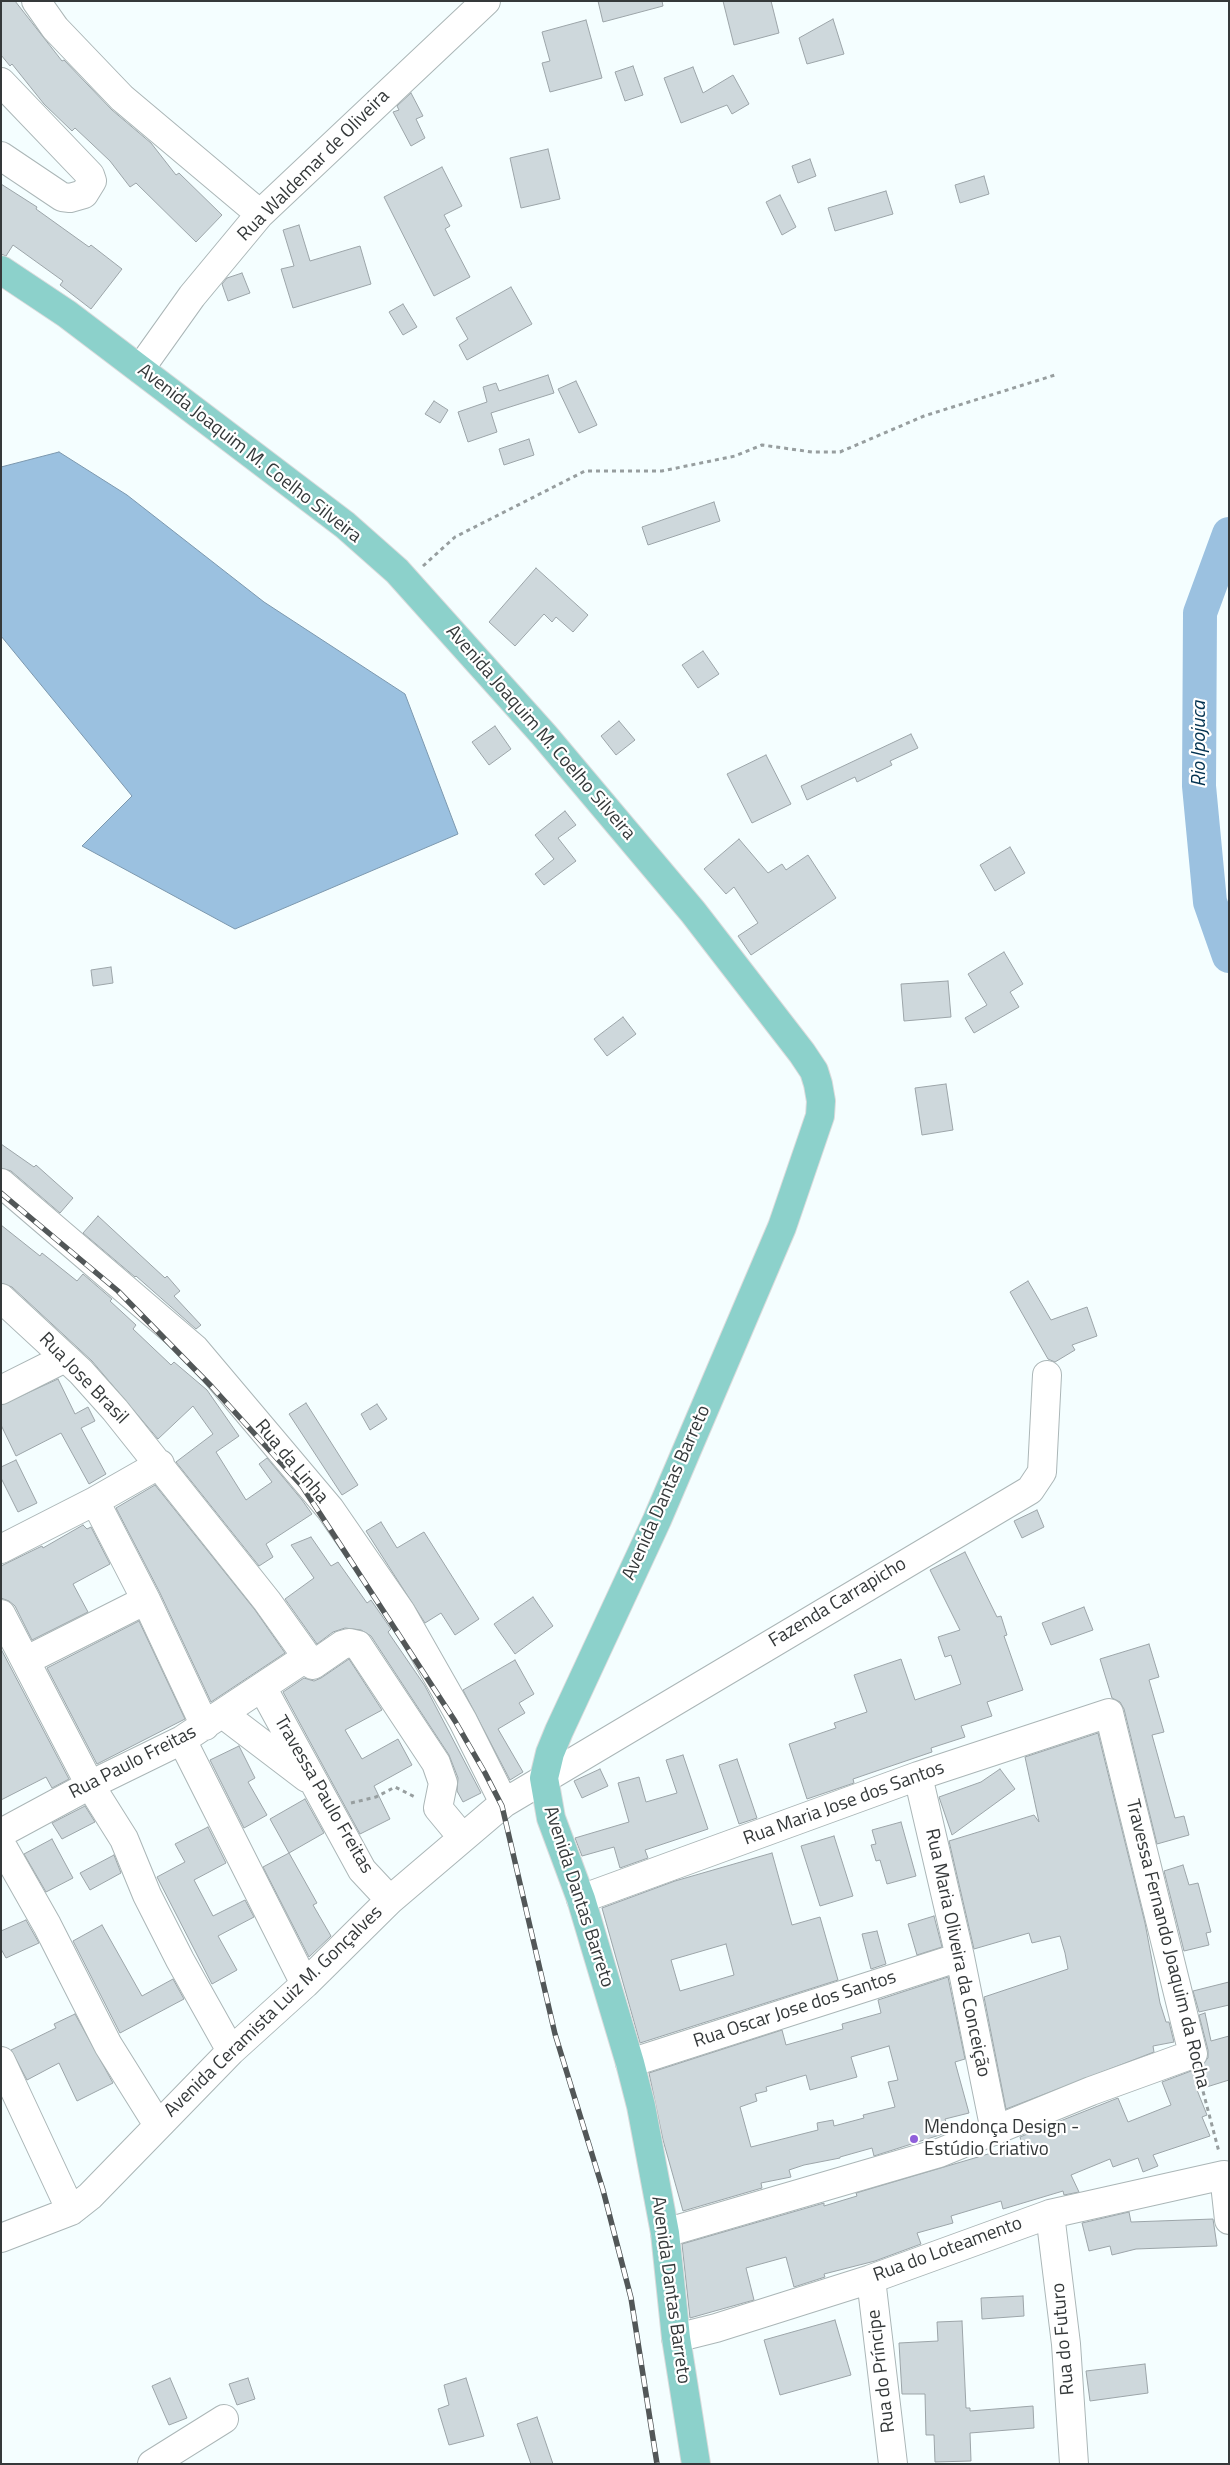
<!DOCTYPE html>
<html>
<head>
<meta charset="utf-8">
<style>
  body { margin:0 }
  #map { position:relative; width:1230px; height:2465px; overflow:hidden; background:#f4feff; font-family:"Titillium Web",sans-serif }
  canvas { display:block }
  .frame { position:absolute; inset:0; border:2px solid #35393a; pointer-events:none }
</style>
</head>
<body>
<div id="map">
<canvas width="1230" height="2465"></canvas>
<div class="frame"></div>
</div>
<script>
const g = document.querySelector('canvas').getContext('2d');
g.lineJoin = 'round';
function paint(path, color) {
  g.fillStyle = color;
  g.fill(path, 'evenodd');
}
function toPath(rows) {
  const path = new Path2D();
  for (const r of rows) {
    path.moveTo(r[0], r[1]);
    for (let i = 2; i < r.length; i += 2) path.lineTo(r[i], r[i + 1]);
  }
  return path;
}
function trace(path, color, width, dash) {
  g.strokeStyle = color;
  g.lineWidth = width;
  g.lineCap = dash ? 'butt' : 'round';
  g.setLineDash(dash || []);
  g.stroke(path);
}
function label(font, color, halo, rows, align = 'center') {
  g.font = font + ' "Titillium Web",sans-serif';
  g.lineWidth = 4.5;
  g.setLineDash([]);
  g.textBaseline = 'middle';
  g.strokeStyle = halo;
  g.fillStyle = color;
  for (const [text, x, y, turn = 0] of rows) {
    g.save();
    g.translate(x, y);
    g.rotate((+turn || 0) * Math.PI / 180);
    g.textAlign = isNaN(turn) ? turn : align;
    if (halo) g.strokeText(text, 0, 0);
    g.fillText(text, 0, 0);
    g.restore();
  }
}
const water = toPath([
  [59,452,127,495,264,602,405,694,458,834,235,929,82,846,132,796,1,636,1,467,59,452]
]);
paint(water, '#9bc1e0');
trace(water, '#7c98ae', 1);
trace(toPath([
  [1229,534,1200,613,1199,786,1210,902,1229,956]
]), '#9bc1e0', 34);
const building = toPath([
  [1,1,15,1,62,61,64,60,112,110,151,143,176,175,179,173,222,215,196,242,136,183,130,187,110,161,91,143,75,128,72,131,44,104,12,64,10,66,1,55,1,1],
  [598,1,662,1,663,6,603,22,598,1],
  [723,1,771,1,779,33,734,45,723,1],
  [833,19,844,54,807,64,799,38,833,19],
  [586,20,602,78,550,92,542,63,550,61,542,32,586,20],
  [633,66,643,95,625,101,615,72,633,66],
  [693,67,703,93,733,75,749,104,732,114,727,105,681,123,664,78,693,67],
  [411,93,423,116,416,119,425,138,411,146,393,112,399,110,397,106,411,93],
  [548,149,560,199,521,208,510,158,548,149],
  [810,159,816,176,798,183,792,166,810,159],
  [442,167,462,206,444,215,450,226,445,229,470,277,434,296,384,197,442,167],
  [984,176,989,194,960,203,955,185,984,176],
  [1,184,37,207,36,209,89,247,91,245,122,269,91,309,60,285,63,281,13,245,6,256,1,254,1,184],
  [886,191,893,214,835,231,828,208,886,191],
  [780,195,796,227,782,235,766,202,780,195],
  [299,225,310,261,360,246,371,284,293,308,281,269,294,266,283,230,299,225],
  [242,273,250,293,228,301,222,284,227,278,242,273],
  [511,287,532,324,467,360,459,345,468,339,456,318,511,287],
  [403,304,417,327,403,335,389,312,403,304],
  [548,375,554,393,491,413,497,432,468,442,458,412,487,402,483,387,496,383,499,391,548,375],
  [576,381,597,425,579,433,558,389,576,381],
  [434,401,448,410,440,423,425,414,434,401],
  [529,439,534,455,504,465,499,449,529,439],
  [714,502,720,521,648,545,642,527,714,502],
  [536,568,588,615,573,632,556,617,552,622,544,614,515,646,489,622,536,568],
  [703,651,719,674,698,688,682,665,703,651],
  [619,721,635,740,616,755,601,736,619,721],
  [495,726,511,749,489,765,472,742,495,726],
  [911,734,918,748,890,761,892,765,857,782,855,777,807,800,801,786,911,734],
  [766,755,791,804,752,823,727,774,766,755],
  [565,811,576,825,558,838,576,861,544,885,535,874,554,859,535,835,565,811],
  [739,839,768,873,782,864,786,870,808,855,836,898,751,955,738,936,758,923,734,887,726,894,704,869,739,839],
  [1010,847,1025,873,995,891,980,865,1010,847],
  [1004,952,1023,984,1010,992,1019,1007,974,1033,965,1018,987,1005,968,974,1004,952],
  [111,967,113,983,93,986,91,970,111,967],
  [948,981,951,1017,904,1021,901,984,948,981],
  [623,1017,636,1034,607,1056,594,1039,623,1017],
  [946,1084,953,1130,922,1135,915,1088,946,1084],
  [1,1144,34,1167,36,1165,73,1198,60,1213,11,1171,1,1168,1,1144],
  [98,1216,165,1278,167,1276,180,1291,174,1296,201,1325,196,1329,136,1276,135,1277,83,1233,98,1216],
  [1,1225,40,1256,42,1253,77,1281,83,1274,112,1299,110,1301,136,1325,133,1329,171,1365,174,1362,207,1390,239,1436,216,1452,246,1500,272,1482,259,1464,267,1458,302,1500,312,1514,266,1544,273,1557,259,1566,176,1462,213,1434,193,1406,158,1439,92,1361,12,1287,1,1283,1,1225],
  [1028,1281,1051,1320,1087,1307,1097,1336,1072,1345,1075,1350,1055,1362,1048,1359,1010,1292,1028,1281],
  [58,1379,75,1414,88,1407,95,1421,81,1428,106,1474,89,1484,61,1433,16,1456,1,1425,1,1405,58,1379],
  [306,1403,358,1485,342,1495,289,1414,306,1403],
  [377,1404,387,1419,370,1430,361,1414,377,1404],
  [16,1460,37,1503,18,1512,1,1478,1,1467,16,1460],
  [155,1485,255,1610,285,1653,211,1702,160,1593,116,1508,155,1485],
  [1037,1510,1044,1527,1022,1538,1014,1521,1037,1510],
  [381,1522,397,1548,424,1532,479,1619,455,1635,441,1613,425,1623,366,1531,381,1522],
  [83,1525,87,1529,91,1527,110,1564,73,1584,88,1612,32,1640,15,1606,9,1601,1,1598,1,1566,42,1546,43,1548,83,1525],
  [311,1537,331,1566,338,1562,367,1603,371,1600,391,1629,388,1632,425,1686,481,1793,463,1802,457,1791,458,1778,449,1755,371,1636,361,1630,345,1628,333,1632,317,1644,285,1599,314,1578,291,1545,311,1537],
  [965,1552,997,1617,1001,1616,1007,1635,1004,1636,1023,1690,987,1702,992,1716,961,1726,965,1737,931,1748,932,1752,853,1779,854,1783,807,1799,789,1744,836,1728,834,1723,867,1712,854,1675,901,1659,915,1700,961,1684,951,1655,945,1657,938,1637,960,1630,930,1570,965,1552],
  [533,1597,553,1626,515,1654,494,1624,533,1597],
  [1084,1607,1093,1630,1051,1645,1042,1623,1084,1607],
  [139,1621,185,1719,97,1764,47,1668,139,1621],
  [1149,1644,1159,1677,1149,1680,1164,1732,1152,1735,1175,1818,1184,1816,1189,1835,1157,1844,1124,1709,1120,1702,1112,1698,1100,1659,1149,1644],
  [1,1649,69,1779,52,1788,46,1777,1,1800,1,1649],
  [349,1659,382,1710,345,1730,362,1759,398,1739,412,1765,374,1786,390,1819,360,1834,283,1692,304,1678,314,1681,321,1678,349,1659],
  [515,1660,534,1694,519,1703,525,1713,498,1729,523,1772,510,1780,463,1690,515,1660],
  [1098,1733,1145,1923,1160,2003,1166,2022,1169,2022,1174,2042,1153,2046,1154,2052,1006,2109,984,1997,1068,1969,1065,1953,1060,1936,1032,1943,1029,1933,974,1949,949,1841,1034,1815,1039,1822,1025,1757,1098,1733],
  [239,1746,255,1778,248,1782,267,1815,244,1828,210,1760,239,1746],
  [683,1755,708,1829,645,1850,648,1858,620,1868,614,1847,582,1856,575,1838,629,1822,618,1783,639,1777,646,1802,677,1793,666,1760,683,1755],
  [737,1759,757,1818,739,1824,719,1765,737,1759],
  [600,1769,608,1786,582,1798,574,1781,600,1769],
  [1000,1769,1015,1789,952,1835,939,1797,981,1782,1000,1769],
  [305,1799,324,1833,289,1853,317,1903,313,1905,331,1936,309,1957,263,1867,289,1853,270,1819,305,1799],
  [85,1806,95,1822,62,1839,52,1823,85,1806],
  [901,1822,916,1876,887,1884,880,1860,876,1861,871,1845,876,1844,872,1830,901,1822],
  [208,1827,226,1863,194,1880,213,1916,245,1900,254,1917,218,1936,237,1970,212,1984,157,1877,185,1862,175,1844,208,1827],
  [834,1836,853,1896,820,1906,801,1846,834,1836],
  [52,1839,73,1878,46,1892,24,1854,52,1839],
  [772,1853,792,1925,820,1917,838,1980,640,2043,602,1908,675,1881,772,1853],
  [726,1944,734,1975,680,1991,671,1960,726,1944],
  [114,1855,121,1873,90,1890,80,1873,114,1855],
  [1183,1865,1189,1885,1198,1883,1211,1932,1206,1933,1209,1945,1184,1951,1164,1871,1183,1865],
  [934,1916,942,1947,917,1955,908,1924,934,1916],
  [26,1920,39,1943,6,1958,1,1949,1,1931,26,1920],
  [102,1925,142,1996,173,1979,184,1999,120,2033,73,1941,102,1925],
  [877,1931,886,1964,871,1969,862,1934,877,1931],
  [948,1977,965,2059,955,2062,969,2113,945,2119,949,2132,874,2156,872,2148,840,2157,840,2158,804,2165,789,2170,791,2177,761,2183,762,2188,683,2211,663,2140,649,2073,782,2030,786,2045,843,2029,842,2024,881,2013,878,2000,948,1977],
  [889,2046,898,2080,888,2082,895,2107,863,2115,864,2118,834,2126,833,2120,817,2123,818,2130,751,2147,740,2107,757,2101,755,2094,767,2091,766,2087,806,2075,810,2090,857,2077,851,2057,889,2046],
  [1229,1982,1229,2005,1199,2012,1193,1991,1229,1982],
  [1205,2013,1211,2041,1229,2036,1229,2080,1197,2090,1207,2115,1202,2117,1210,2136,1153,2155,1158,2166,1143,2172,1138,2158,1113,2167,1110,2159,1071,2175,1079,2192,1064,2195,1063,2191,1003,2209,1001,2201,951,2216,953,2223,917,2233,921,2244,875,2261,824,2274,825,2277,794,2287,786,2257,746,2268,754,2300,690,2318,682,2244,824,2203,824,2206,857,2196,856,2193,1022,2144,1020,2137,1118,2098,1128,2122,1171,2105,1162,2082,1199,2068,1208,2058,1208,2050,1199,2015,1205,2013],
  [75,2014,113,2083,77,2101,59,2063,27,2080,11,2050,56,2028,54,2024,75,2014],
  [1129,2212,1131,2222,1213,2219,1217,2246,1136,2249,1112,2255,1110,2246,1089,2251,1082,2223,1129,2212],
  [1023,2296,1024,2316,982,2319,981,2298,1023,2296],
  [835,2320,851,2375,780,2395,764,2340,835,2320],
  [962,2321,966,2408,970,2408,970,2411,1033,2406,1034,2428,970,2433,971,2461,935,2462,934,2435,926,2435,925,2394,902,2394,899,2343,938,2341,937,2322,962,2321],
  [1145,2364,1148,2393,1090,2401,1086,2371,1145,2364],
  [170,2378,187,2418,169,2425,152,2386,170,2378],
  [248,2378,255,2399,237,2405,229,2384,248,2378],
  [466,2378,484,2436,449,2445,438,2409,449,2405,444,2385,466,2378],
  [537,2417,553,2464,531,2464,517,2424,537,2417]
]);
paint(building, '#ced8dc');
trace(building, '#9ca5a9', 1);
const minor = toPath([
  [36,1,55,28,122,98,260,214],
  [1,82,90,175,92,181,84,194,70,198,62,197,1,156],
  [140,369,192,296,260,214,486,1],
  [1,1183,195,1349,330,1509,401,1612,463,1721,504,1803],
  [1,1298,81,1372,115,1410,267,1601,307,1657,182,1740,90,1785,1,1833],
  [1,1390,65,1358],
  [95,1501,146,1600,205,1726],
  [1,1549,95,1501,160,1464],
  [1,1614,90,1785,124,1839,147,1895,180,1960,231,2051],
  [307,1657,313,1665,342,1645,349,1643,358,1645,436,1763,443,1783,438,1808,462,1837],
  [27,1660,146,1600],
  [262,1687,362,1870,390,1900],
  [223,1714,307,1778],
  [182,1740,305,1984],
  [918,1776,960,1957,995,2131],
  [1,1844,47,1925,108,2045,158,2125],
  [581,1899,918,1776,1109,1713,1193,2054,1091,2091,939,2153,665,2233],
  [1,2061,71,2211],
  [630,2063,960,1957],
  [1050,2214,1066,2344,1074,2464],
  [1,2238,71,2211,90,2196,231,2051,305,1984,390,1900,504,1803,1030,1490,1042,1472,1047,1375],
  [871,2279,893,2464],
  [676,2338,716,2328,871,2279,1050,2214,1224,2175,1229,2220],
  [152,2464,224,2419]
]);
const major = toPath([
  [1,270,67,314,345,525,397,571,544,735,693,912,802,1053,814,1071,818,1084,821,1101,820,1116,782,1227,657,1520,559,1731,550,1753,544,1778,551,1818,581,1899,630,2063,641,2106,665,2233,676,2338,696,2464]
]);
trace(minor, '#abb6b7', 30);
trace(major, '#dbdbdc', 30);
trace(toPath([
  [423,566,455,537,585,471,662,471,735,456,762,445,812,452,840,452,924,416,1055,375],
  [351,1803,376,1797,395,1787,417,1798],
  [1199,2076,1219,2152]
]), '#979e9f', 3, [4, 4]);
trace(minor, '#fff', 28);
trace(major, '#8cd1cb', 28);
const rail = toPath([
  [1,1193,118,1291,212,1387,302,1486,455,1721,485,1773,502,1806,555,2034,603,2190,631,2298,657,2464]
]);
trace(rail, '#525758', 5.5);
trace(rail, '#fff', 4, [11]);
for (const [x, y, r, color] of [
  [914,2139,5,"#9060da"]
]) {
  const dot = new Path2D();
  dot.arc(x, y, r, 0, 2 * Math.PI);
  g.fillStyle = color;
  g.fill(dot);
  trace(dot, '#fff', 2);
}
label('19px', '#35393a', '#fff', [
  ["Rua Waldemar de Oliveira",314,166,-45],
  ["Avenida Joaquim M. Coelho Silveira",249,454,38],
  ["Avenida Joaquim M. Coelho Silveira",540,733,49],
  ["Rua Jose Brasil",83,1379,46],
  ["Rua da Linha",291,1462,50],
  ["Avenida Dantas Barreto",667,1493,-66],
  ["Fazenda Carrapicho",838,1603,-31],
  ["Rua Paulo Freitas",133,1763,-27],
  ["Travessa Paulo Freitas",323,1795,60],
  ["Rua Maria Jose dos Santos",844,1804,-20],
  ["Avenida Dantas Barreto",578,1897,72],
  ["Travessa Fernando Joaquim da Rocha",1167,1944,76],
  ["Rua Maria Oliveira da Conceição",957,1953,78],
  ["Rua Oscar Jose dos Santos",795,2010,-18],
  ["Avenida Ceramista Luiz M. Gonçalves",274,2012,-44],
  ["Rua do Loteamento",948,2250,-20],
  ["Avenida Dantas Barreto",670,2290,82],
  ["Rua do Futuro",1064,2339,-95],
  ["Rua do Príncipe",882,2371,-97]
]);
label('19px', '#35393a', '#fff', [
  ["Mendonça Design -",924,2128],
  ["Estúdio Criativo",924,2150]
], 'left');
label('italic 20px', '#023250', '#fff', [
  ["Rio Ipojuca",1200,744,-90]
]);
</script>
</body>
</html>
